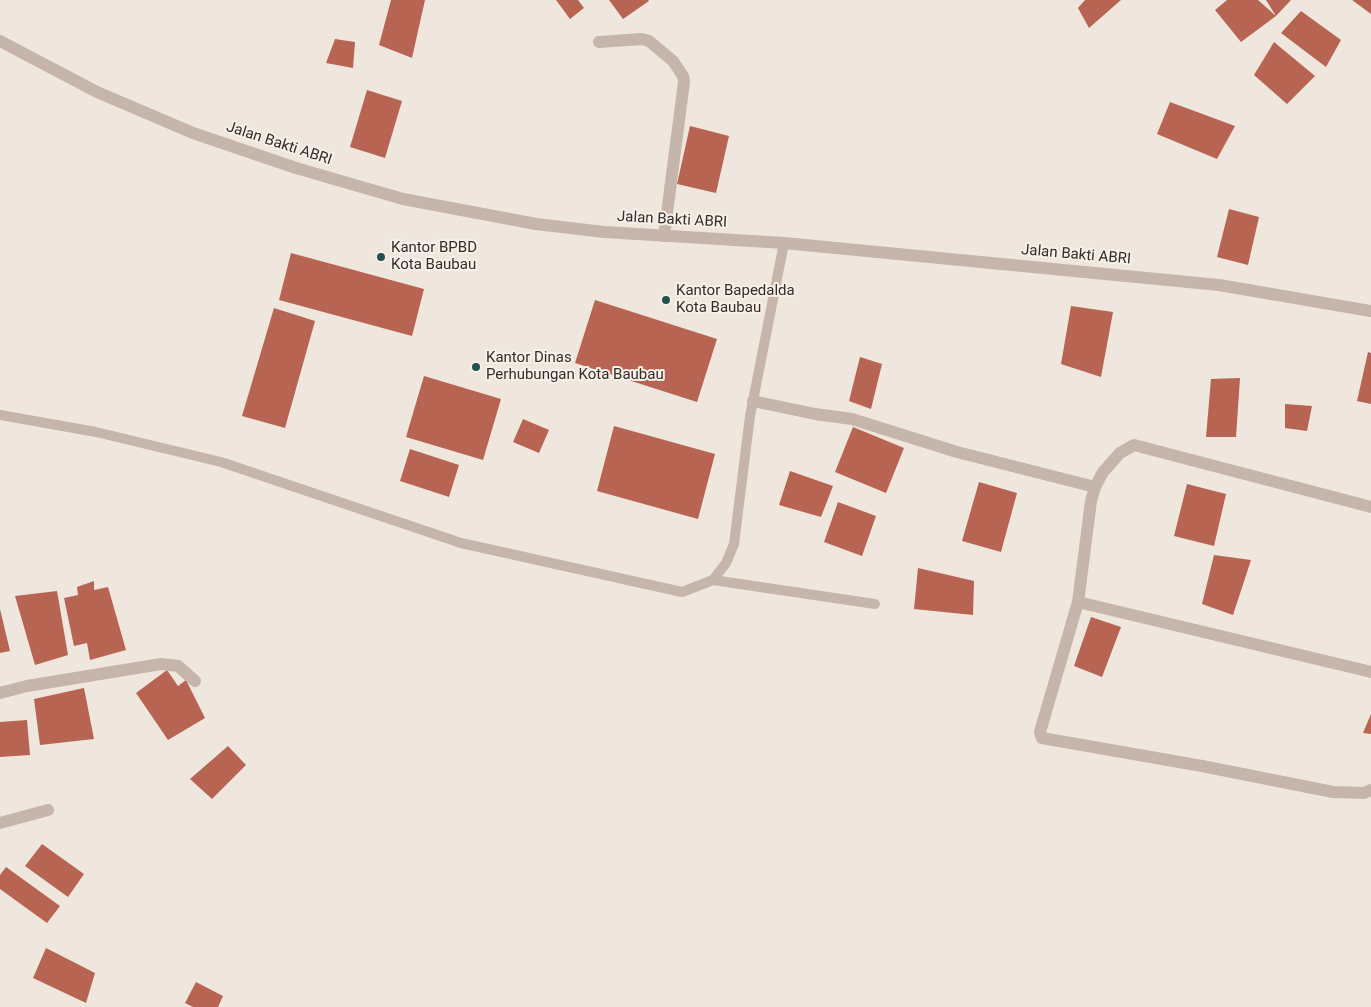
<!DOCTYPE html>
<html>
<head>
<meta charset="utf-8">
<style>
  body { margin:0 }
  canvas { display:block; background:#efe6dd }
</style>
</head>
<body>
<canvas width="1371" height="1007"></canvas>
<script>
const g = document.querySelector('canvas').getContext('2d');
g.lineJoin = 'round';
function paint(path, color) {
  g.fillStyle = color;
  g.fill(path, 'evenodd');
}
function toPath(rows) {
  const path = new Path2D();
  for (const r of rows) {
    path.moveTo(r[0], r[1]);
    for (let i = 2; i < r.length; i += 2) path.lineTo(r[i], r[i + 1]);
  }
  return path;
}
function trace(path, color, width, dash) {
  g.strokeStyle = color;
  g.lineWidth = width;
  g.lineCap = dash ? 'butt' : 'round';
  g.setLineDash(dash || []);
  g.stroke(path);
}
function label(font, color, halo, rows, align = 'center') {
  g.font = font + ' Roboto,sans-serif';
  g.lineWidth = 4;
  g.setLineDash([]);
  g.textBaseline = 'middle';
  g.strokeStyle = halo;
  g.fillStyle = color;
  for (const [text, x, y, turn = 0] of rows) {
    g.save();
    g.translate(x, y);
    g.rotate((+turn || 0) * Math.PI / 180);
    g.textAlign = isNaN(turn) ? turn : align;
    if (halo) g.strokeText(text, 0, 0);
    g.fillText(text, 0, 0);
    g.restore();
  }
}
paint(toPath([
  [391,0,425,0,412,58,379,45],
  [556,0,578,0,584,8,570,19],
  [609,0,648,0,649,1,623,19],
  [1085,0,1121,0,1089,28,1078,8],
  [1227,0,1258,0,1276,16,1266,0,1291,0,1276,16,1241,42,1215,10],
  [1352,0,1371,0,1371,14],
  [1301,11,1341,40,1326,67,1281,33],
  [335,39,355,42,353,68,326,63],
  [1274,42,1315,76,1287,104,1254,75],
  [367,90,402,101,385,158,350,147],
  [1170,102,1235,126,1217,159,1157,134],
  [690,126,729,136,716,193,677,184],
  [1229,209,1259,217,1248,265,1217,257],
  [291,253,424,289,412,336,279,300],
  [595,300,717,339,697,402,575,363],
  [1071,306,1113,312,1101,377,1061,364],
  [274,308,315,321,285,428,242,416],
  [1368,352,1371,353,1371,404,1357,401],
  [860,357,882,364,871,409,849,401],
  [424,376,501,399,483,460,406,437],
  [1240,378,1236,437,1206,437,1211,379],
  [1285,404,1312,406,1307,431,1285,428],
  [523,419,549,430,539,453,513,442],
  [614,426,715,454,698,519,597,491],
  [853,427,904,448,886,493,835,472],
  [410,449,459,465,449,497,400,481],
  [790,471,833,486,821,517,779,505],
  [979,482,1017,493,1001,552,962,541],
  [1187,484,1226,494,1214,546,1174,536],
  [838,502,876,516,862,556,824,542],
  [1214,555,1251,560,1233,615,1202,604],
  [918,568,974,581,973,615,914,609],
  [94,581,94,590,108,587,126,650,90,660,87,643,74,646,64,598,78,595,77,587],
  [57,591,68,655,35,665,15,596],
  [0,609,10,651,0,653],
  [1091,617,1121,627,1102,677,1074,666],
  [167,670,178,686,186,680,205,718,168,740,136,693],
  [84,688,94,739,40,745,34,699],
  [1371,714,1371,734,1363,733],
  [27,720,30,755,0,757,0,722],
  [228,746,246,765,212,799,190,779],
  [42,844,84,874,68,897,25,866],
  [6,867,60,906,47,923,0,889,0,875],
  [46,948,95,973,86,1003,33,978],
  [196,982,223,996,218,1007,193,1007,185,1003]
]), '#b86453');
trace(toPath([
  [0,415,96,432,221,462,461,543,682,592,713,580,726,563,734,544,750,416,784,243],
  [713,580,875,604]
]), '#c6b5ab', 10);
trace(toPath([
  [599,42,642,39,649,41,673,61,683,76,684,82,664,236],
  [753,401,815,414,852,419,957,452,1095,487],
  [1371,507,1134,445,1120,453,1103,472,1095,487,1091,501,1078,602,1040,732,1042,738,1202,766,1333,792,1364,793,1371,790],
  [1078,602,1371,672],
  [0,693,27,686,161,664,178,666,195,681],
  [0,823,48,810]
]), '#c6b5ab', 12);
trace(toPath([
  [0,41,97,92,193,133,296,168,403,199,536,224,604,232,784,243,1219,285,1371,311]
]), '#c6b5ab', 12);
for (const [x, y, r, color] of [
  [381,257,5,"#235151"],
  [666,300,5,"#235151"],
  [476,367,5,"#235151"]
]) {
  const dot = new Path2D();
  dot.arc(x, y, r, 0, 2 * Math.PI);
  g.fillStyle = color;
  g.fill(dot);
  trace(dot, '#f7f0e9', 2);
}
label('15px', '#352c29', '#f7f0e9', [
  ["Jalan Bakti ABRI",279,144,18],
  ["Jalan Bakti ABRI",672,220,3],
  ["Jalan Bakti ABRI",1076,255,5]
]);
label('15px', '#352c29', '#f7f0e9', [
  ["Kantor BPBD",391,248],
  ["Kota Baubau",391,265],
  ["Kantor Bapedalda",676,291],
  ["Kota Baubau",676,308],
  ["Kantor Dinas",486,358],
  ["Perhubungan Kota Baubau",486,375]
], 'left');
</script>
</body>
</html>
